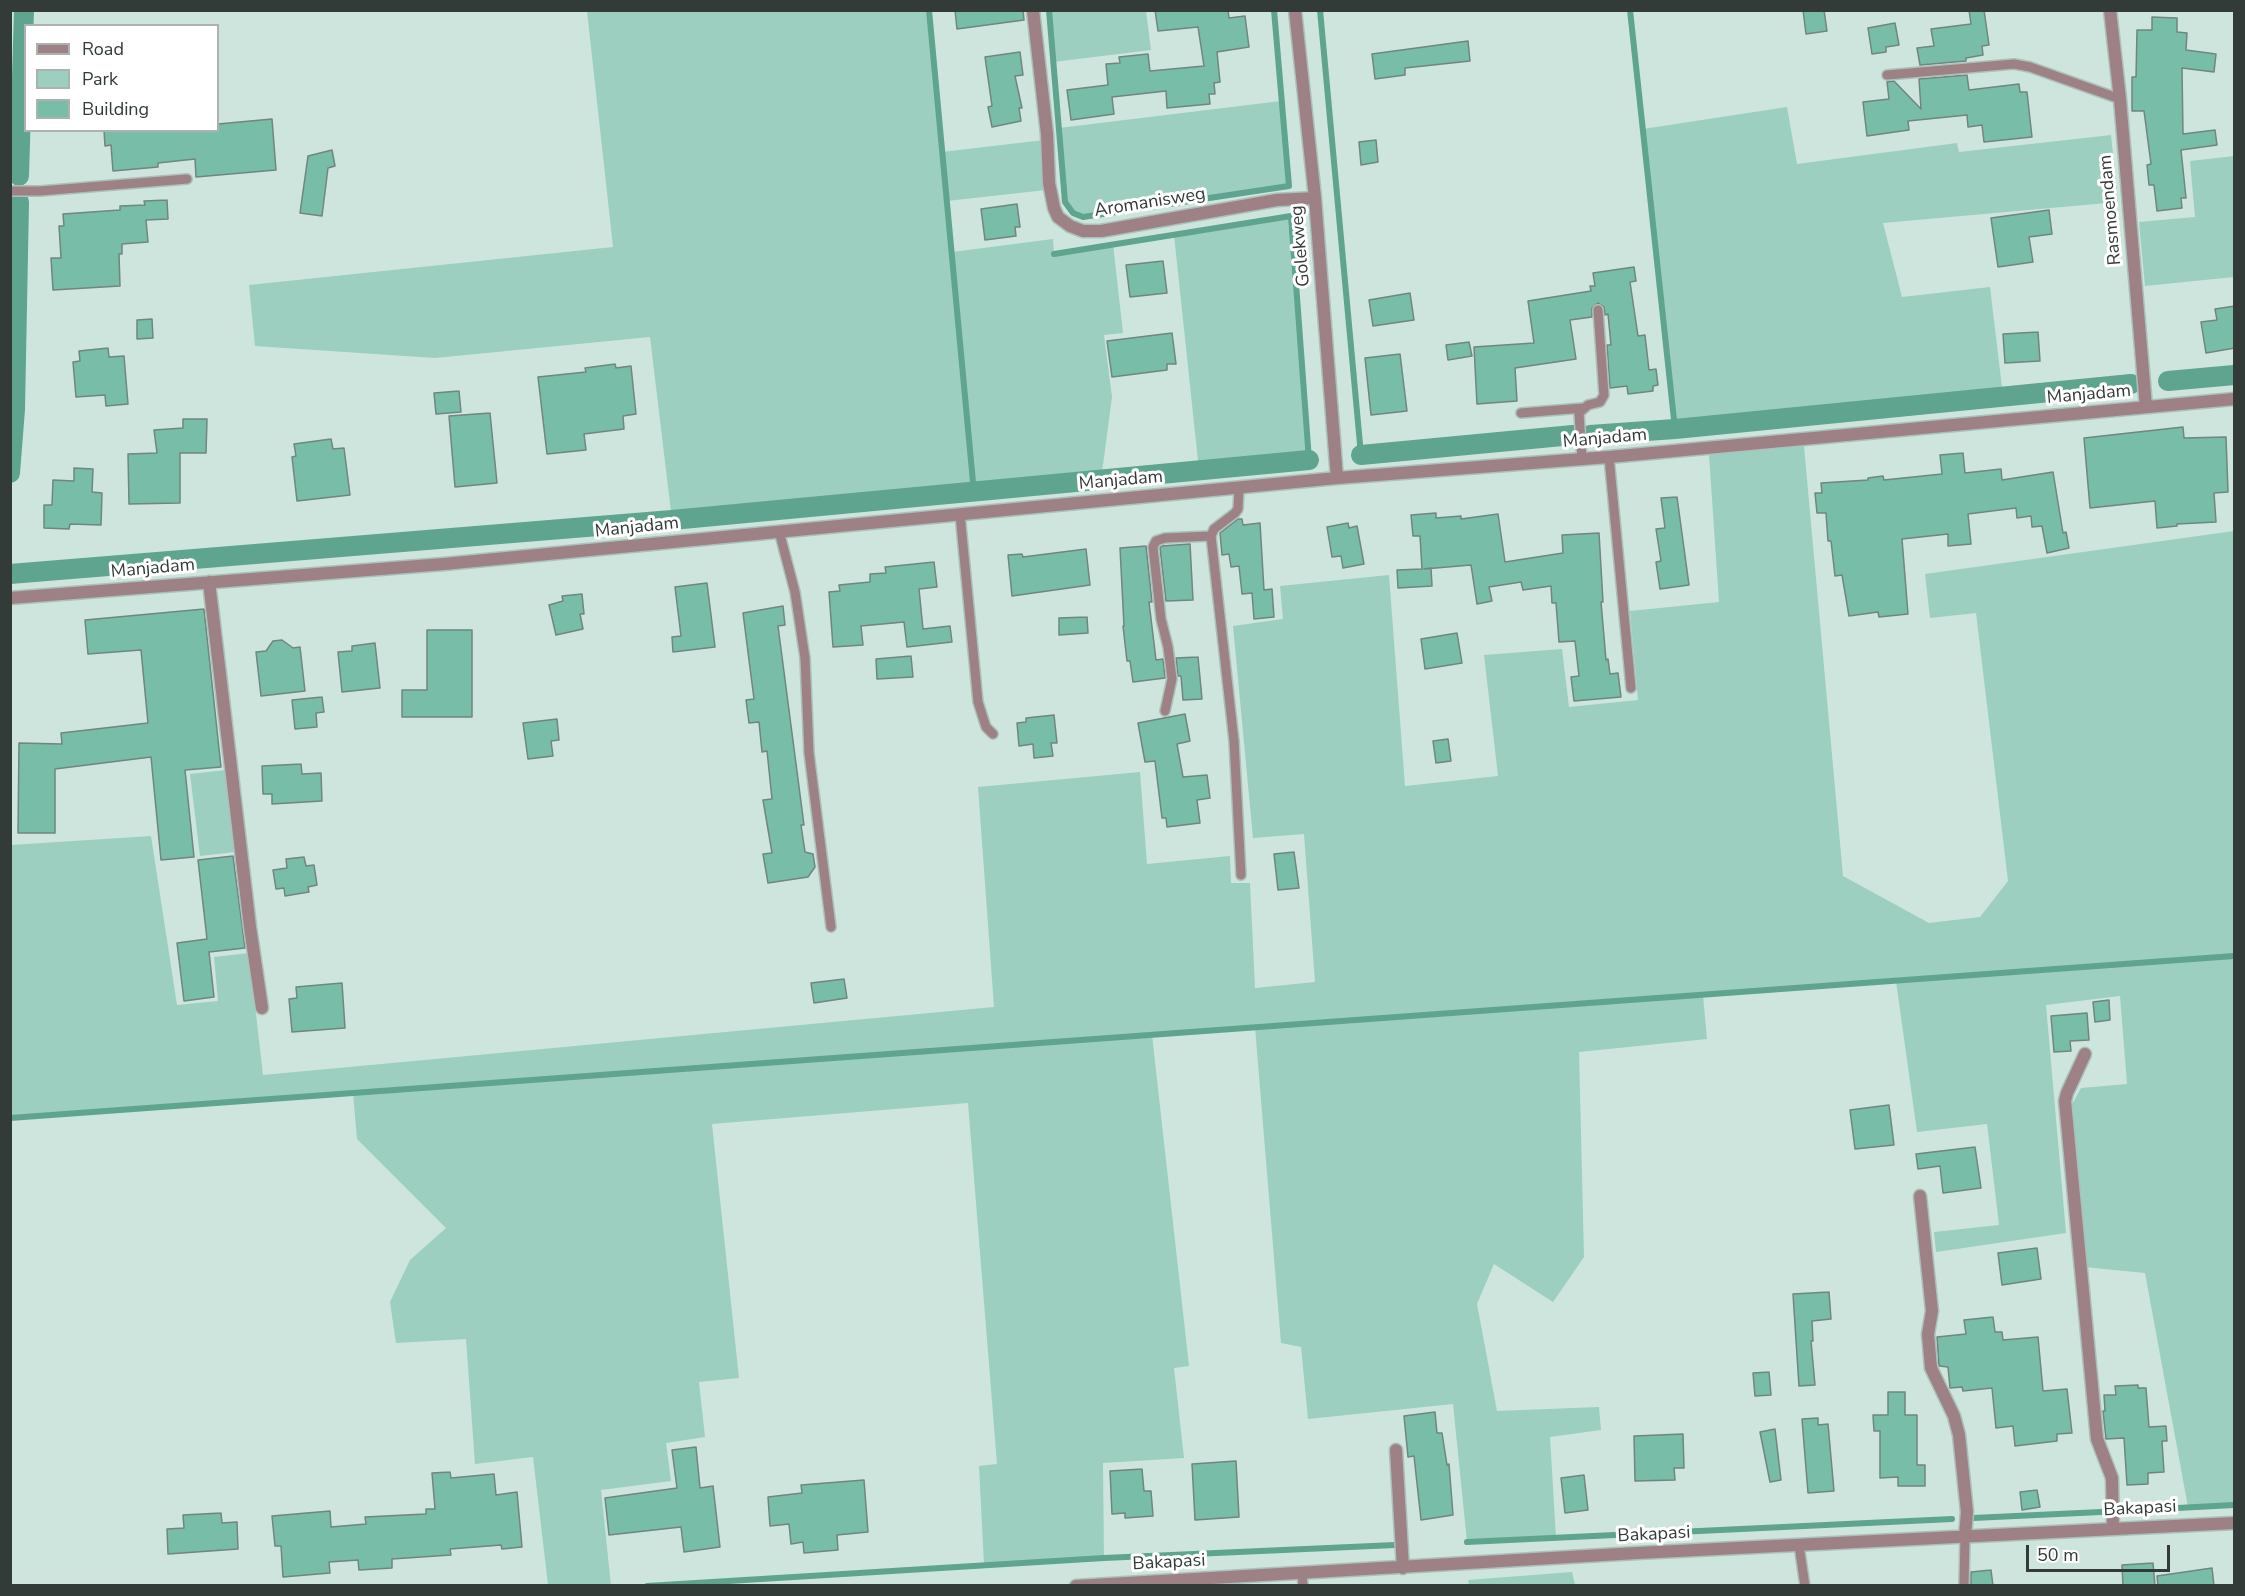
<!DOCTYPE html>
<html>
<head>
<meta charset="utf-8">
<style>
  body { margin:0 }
  #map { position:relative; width:2245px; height:1596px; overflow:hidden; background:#cde5dd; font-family:"Nunito Sans",sans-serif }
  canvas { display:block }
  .frame { position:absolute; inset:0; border:12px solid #323b38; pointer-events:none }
  .legend { position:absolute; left:24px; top:24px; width:195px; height:108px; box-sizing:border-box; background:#fff; border:2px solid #adb1af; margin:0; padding:8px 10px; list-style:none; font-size:18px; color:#323b38 }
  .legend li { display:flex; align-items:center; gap:12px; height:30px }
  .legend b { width:30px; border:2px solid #adb1af }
  .scale { position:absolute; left:2026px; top:1545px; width:144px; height:27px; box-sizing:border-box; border:3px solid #323b38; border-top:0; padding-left:8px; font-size:18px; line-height:21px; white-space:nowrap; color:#323b38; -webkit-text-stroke:4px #fff; paint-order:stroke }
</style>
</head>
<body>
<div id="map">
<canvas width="2245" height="1596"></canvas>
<div class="frame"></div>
<ul class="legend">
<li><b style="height:8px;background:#9d8184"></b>Road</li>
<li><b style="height:16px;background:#9ccfbf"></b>Park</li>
<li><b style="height:16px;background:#77bda7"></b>Building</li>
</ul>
<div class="scale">50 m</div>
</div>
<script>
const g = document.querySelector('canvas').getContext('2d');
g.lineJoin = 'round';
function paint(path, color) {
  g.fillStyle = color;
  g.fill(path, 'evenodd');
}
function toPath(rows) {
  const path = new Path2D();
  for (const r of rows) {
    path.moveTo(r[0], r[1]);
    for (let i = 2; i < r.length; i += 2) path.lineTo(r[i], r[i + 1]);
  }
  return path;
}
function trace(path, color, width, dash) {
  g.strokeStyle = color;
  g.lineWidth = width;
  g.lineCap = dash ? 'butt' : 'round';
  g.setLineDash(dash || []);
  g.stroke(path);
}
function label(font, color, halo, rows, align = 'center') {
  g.font = font + ' "Nunito Sans",sans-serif';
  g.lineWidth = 6;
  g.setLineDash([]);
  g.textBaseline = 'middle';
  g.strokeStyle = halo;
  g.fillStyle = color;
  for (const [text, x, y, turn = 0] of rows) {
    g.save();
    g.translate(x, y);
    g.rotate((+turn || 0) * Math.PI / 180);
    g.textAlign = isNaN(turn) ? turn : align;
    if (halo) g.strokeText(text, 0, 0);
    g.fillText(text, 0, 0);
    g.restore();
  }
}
paint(toPath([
  [587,11,929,11,942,152,1044,140,1046,190,947,201,952,252,1053,239,1054,254,1113,244,1123,333,1104,335,1112,397,1101,480,672,520,650,337,435,358,255,346,249,285,613,247],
  [1049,11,1146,11,1151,50,1053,62],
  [1281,101,1289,186,1083,217,1073,213,1065,202,1059,128],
  [1787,107,1797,164,1957,143,1959,152,2111,135,2118,202,1883,223,1902,297,1990,287,2003,396,1675,429,1643,129],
  [2234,156,2234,277,2145,286,2139,222,2195,217,2190,161],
  [1291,216,1309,460,1199,470,1174,235],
  [1804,446,1843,876,1929,923,1980,917,2008,881,1976,613,1930,618,1925,574,2234,531,2234,1505,2188,1507,2145,1273,2084,1267,2069,1110,2081,1088,2127,1084,2120,996,2046,1005,2066,1233,1936,1252,1934,1232,1999,1225,1987,1124,1917,1132,1896,981,1703,995,1707,1039,1579,1052,1584,1257,1553,1302,1494,1264,1477,1304,1497,1411,1599,1407,1601,1430,1550,1437,1556,1538,1467,1542,1453,1404,1308,1419,1301,1347,1281,1343,1255,1027,1152,1035,1189,1366,1174,1368,1184,1458,1103,1463,1104,1558,984,1565,979,1466,997,1464,968,1103,712,1124,739,1378,699,1382,705,1437,666,1443,671,1481,601,1490,611,1586,548,1585,533,1457,475,1464,466,1339,396,1343,390,1302,410,1260,446,1228,357,1139,353,1093,11,1118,11,845,151,836,177,1005,218,1001,214,957,249,953,263,1075,994,1007,978,787,1140,772,1147,864,1230,856,1231,883,1250,883,1255,988,1315,982,1304,834,1253,838,1233,626,1283,619,1280,586,1389,575,1405,786,1498,776,1484,655,1562,649,1569,707,1638,700,1630,611,1719,602,1709,455],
  [226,770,235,852,200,856,190,774],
  [1572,1572,1575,1585,1469,1585,1468,1580]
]), '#9ccfbf');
trace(toPath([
  [929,10,974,493],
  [1049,10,1065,202,1073,213,1083,217,1289,186,1274,10],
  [1320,10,1361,455],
  [1630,10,1675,429],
  [1054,254,1291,216,1309,460],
  [10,1118,2234,956],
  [2121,1511,2234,1505],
  [1973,1518,2101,1512],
  [1467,1542,1952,1519],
  [647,1586,1104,1558,1395,1545]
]), '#5ea48f', 6);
trace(toPath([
  [19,176,24,10],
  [2168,381,2234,375],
  [1590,435,1675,429,2131,384],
  [1361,455,1573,435],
  [10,473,15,409,19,202],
  [10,574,672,520,1309,460]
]), '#5ea48f', 20);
const building = toPath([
  [955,10,1023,10,1024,20,957,29,955,10],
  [1155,10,1228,10,1229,18,1245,16,1249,47,1217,52,1220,82,1214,83,1215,94,1209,94,1210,104,1167,108,1166,91,1112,97,1114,114,1071,120,1067,90,1108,85,1106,64,1120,63,1119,57,1148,54,1150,71,1204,66,1198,27,1158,31,1155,10],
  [1803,10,1824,10,1827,31,1806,34,1803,10],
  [1969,10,1984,10,1989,45,1982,46,1983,55,1966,58,1966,61,1920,65,1917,48,1934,46,1931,29,1971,24,1969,10],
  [2152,17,2177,18,2177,32,2187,33,2186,50,2216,54,2214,72,2182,68,2183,134,2215,130,2217,145,2181,150,2186,198,2181,198,2182,208,2157,211,2154,185,2149,185,2147,165,2151,164,2144,111,2132,111,2132,77,2136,77,2137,30,2152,30,2152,17],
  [1895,23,1899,45,1886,47,1886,52,1872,54,1868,28,1895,23],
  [1468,41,1470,61,1405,68,1405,75,1375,79,1372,54,1468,41],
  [1020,52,1023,75,1015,76,1022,108,1019,108,1021,121,992,127,988,107,992,106,985,57,1020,52],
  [1967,75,1969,90,2019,84,2020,92,2027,92,2032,137,1984,142,1982,125,1968,127,1967,115,1908,121,1909,130,1867,136,1863,102,1889,99,1887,82,1894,81,1921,109,1919,79,1967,75],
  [272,119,276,170,196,177,195,159,158,163,158,167,113,171,111,145,105,146,104,130,218,130,218,124,272,119],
  [1376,140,1378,162,1361,165,1359,142,1376,140],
  [332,150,335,166,328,168,322,216,300,213,308,156,332,150],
  [167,200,168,219,146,220,148,242,122,244,122,254,119,254,120,286,53,290,51,258,61,258,59,226,64,226,63,214,120,210,120,206,145,205,144,201,167,200],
  [1017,204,1020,227,1015,227,1016,236,985,240,981,209,1017,204],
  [2049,210,2052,234,2029,237,2033,262,1998,267,1991,218,2049,210],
  [1163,261,1167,293,1130,297,1126,265,1163,261],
  [1634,267,1636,281,1630,282,1638,336,1645,335,1649,370,1656,369,1658,385,1653,386,1653,391,1628,394,1627,386,1610,388,1607,345,1611,345,1608,314,1605,315,1604,307,1598,303,1592,308,1592,317,1570,320,1576,359,1515,368,1517,401,1477,404,1474,347,1534,343,1528,301,1591,291,1590,286,1595,286,1593,273,1634,267],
  [1410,293,1414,320,1373,326,1369,300,1410,293],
  [2235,306,2235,348,2206,353,2201,322,2217,320,2215,309,2235,306],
  [152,319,153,338,137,339,137,320,152,319],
  [2038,332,2040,361,2005,363,2003,334,2038,332],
  [1172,333,1176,364,1167,364,1167,370,1112,377,1107,341,1172,333],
  [1469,342,1472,356,1448,360,1446,345,1469,342],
  [108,348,109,357,124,356,128,404,106,406,105,395,76,397,73,362,80,361,79,351,108,348],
  [1400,354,1407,411,1371,415,1365,358,1400,354],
  [615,364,616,368,631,366,636,414,623,416,624,429,584,434,586,450,547,454,538,377,586,372,585,368,615,364],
  [459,391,461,412,436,414,434,393,459,391],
  [490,413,497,483,455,487,449,416,490,413],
  [183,419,207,419,206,453,180,453,180,503,129,504,128,454,157,453,154,430,183,428,183,419],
  [2183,427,2184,438,2226,437,2228,492,2214,493,2216,522,2177,524,2177,526,2157,528,2155,501,2090,508,2084,438,2183,427],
  [331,439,333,449,344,448,350,495,297,501,292,457,296,456,294,444,331,439],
  [1963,453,1965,473,2001,469,2002,480,2053,472,2063,533,2066,532,2069,548,2047,553,2042,526,2032,527,2031,516,2017,518,2016,508,1968,514,1971,544,1948,546,1948,534,1902,539,1908,614,1879,617,1878,612,1849,616,1842,575,1835,576,1831,541,1828,541,1826,513,1817,513,1815,493,1822,493,1821,483,1868,480,1868,478,1883,476,1884,480,1942,474,1940,455,1963,453],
  [74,468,93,469,92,492,102,493,101,525,70,524,69,529,44,528,44,505,52,505,53,480,74,481,74,468],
  [1677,497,1689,585,1660,589,1656,562,1661,561,1656,529,1665,528,1661,498,1677,497],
  [1436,513,1436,518,1461,516,1461,519,1498,514,1505,562,1563,553,1562,535,1599,533,1603,602,1601,602,1606,660,1608,659,1610,674,1618,673,1621,697,1574,701,1571,677,1579,676,1575,641,1559,642,1556,603,1552,603,1551,586,1523,590,1521,582,1489,587,1492,601,1477,604,1471,565,1424,569,1431,568,1432,586,1398,588,1397,570,1422,569,1420,536,1413,536,1411,515,1436,513],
  [1238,519,1242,519,1243,525,1260,523,1264,590,1272,589,1274,617,1254,619,1252,593,1242,594,1239,566,1231,567,1229,554,1222,555,1220,533,1238,519],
  [1348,523,1349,528,1357,526,1364,564,1343,568,1341,556,1332,557,1327,527,1348,523],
  [1190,544,1193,600,1166,601,1160,548,1162,546,1190,544],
  [1146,546,1152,602,1149,602,1156,660,1163,659,1165,678,1133,682,1130,661,1127,661,1123,626,1124,626,1120,548,1146,546],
  [1086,549,1090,585,1012,596,1008,555,1022,554,1023,557,1086,549],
  [934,562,937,587,919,589,923,629,950,626,952,642,907,647,904,622,861,626,863,645,833,647,829,592,840,591,839,585,870,582,870,574,886,573,885,567,934,562],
  [707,583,715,647,673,652,672,637,681,636,675,587,707,583],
  [582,594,584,614,580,614,583,629,556,635,549,605,563,601,562,596,582,594],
  [783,606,785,625,778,626,804,825,801,825,805,852,813,854,815,867,808,877,768,883,763,854,772,853,763,800,772,799,767,751,762,752,759,722,749,723,746,700,754,699,743,613,783,606],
  [204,609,221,767,185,770,194,857,161,860,151,757,55,769,55,833,18,833,19,743,62,744,61,733,148,723,141,650,88,654,85,620,204,609],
  [1087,617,1088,633,1059,635,1059,618,1087,617],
  [427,630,472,630,472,717,402,717,402,690,427,690,427,630],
  [1457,633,1462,663,1425,669,1421,639,1457,633],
  [282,640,293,648,300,647,305,691,261,696,256,652,266,651,273,641,282,640],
  [375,643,380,688,342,692,338,652,352,651,352,646,375,643],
  [911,656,913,677,877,679,876,659,911,656],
  [1198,657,1202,699,1183,700,1181,676,1178,676,1176,658,1198,657],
  [322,697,324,712,316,713,317,727,295,729,292,700,322,697],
  [1185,714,1190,741,1177,744,1183,777,1207,775,1210,798,1197,800,1200,823,1167,827,1166,818,1162,818,1155,761,1145,762,1138,723,1185,714],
  [1054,715,1057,743,1051,743,1053,756,1034,758,1033,744,1019,746,1017,723,1026,722,1026,718,1054,715],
  [557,719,559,740,551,741,553,756,528,759,523,723,557,719],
  [1448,739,1451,761,1436,763,1433,741,1448,739],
  [301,764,302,774,321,773,322,801,272,804,272,794,263,794,262,766,301,764],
  [1294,852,1299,888,1278,890,1274,854,1294,852],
  [233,856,245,948,209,952,214,997,184,1001,177,943,207,939,198,860,233,856],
  [304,857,306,866,314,865,317,885,308,887,309,892,285,896,284,888,276,889,273,870,287,868,286,859,304,857],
  [844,979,847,998,814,1003,811,983,844,979],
  [342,983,345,1028,292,1032,289,999,297,998,296,987,342,983],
  [2109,1000,2110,1020,2095,1022,2093,1002,2109,1000],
  [2087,1013,2089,1040,2070,1041,2071,1051,2054,1052,2051,1016,2087,1013],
  [1889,1105,1894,1145,1855,1149,1850,1110,1889,1105],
  [1975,1147,1981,1188,1943,1193,1940,1166,1918,1169,1916,1154,1975,1147],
  [2037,1248,2041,1279,2002,1285,1998,1253,2037,1248],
  [1829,1292,1831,1319,1812,1321,1813,1341,1811,1341,1815,1385,1799,1386,1793,1294,1829,1292],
  [1993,1317,1995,1332,2002,1332,2003,1340,2038,1337,2043,1391,2067,1389,2072,1433,2057,1434,2057,1441,2015,1446,2013,1426,1996,1428,1992,1388,1963,1391,1962,1387,1950,1388,1948,1367,1939,1366,1937,1337,1966,1334,1964,1320,1993,1317],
  [1769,1372,1771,1395,1755,1396,1753,1373,1769,1372],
  [2138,1385,2138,1388,2146,1388,2149,1427,2166,1426,2167,1441,2162,1441,2164,1472,2148,1473,2148,1484,2127,1485,2124,1438,2106,1439,2103,1411,2105,1411,2104,1395,2116,1395,2115,1386,2138,1385],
  [1888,1392,1905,1392,1905,1415,1917,1415,1917,1465,1925,1465,1925,1486,1898,1486,1898,1477,1880,1478,1880,1431,1874,1431,1873,1415,1888,1415,1888,1392],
  [1435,1412,1437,1433,1442,1433,1447,1465,1449,1464,1453,1515,1421,1520,1414,1456,1408,1457,1404,1416,1435,1412],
  [1818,1418,1818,1425,1828,1424,1834,1491,1808,1493,1802,1419,1818,1418],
  [1775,1429,1781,1480,1770,1482,1760,1432,1775,1429],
  [1683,1434,1684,1468,1674,1468,1675,1480,1635,1481,1634,1436,1683,1434],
  [696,1447,700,1488,713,1486,720,1547,684,1552,681,1527,609,1535,605,1498,677,1488,672,1450,696,1447],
  [1236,1461,1239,1517,1195,1520,1192,1464,1236,1461],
  [1142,1469,1144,1491,1151,1491,1153,1516,1125,1518,1125,1513,1112,1514,1110,1471,1142,1469],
  [450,1472,451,1478,494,1474,496,1495,517,1492,522,1547,502,1549,501,1545,450,1549,451,1555,392,1559,392,1568,359,1570,358,1560,329,1562,330,1573,283,1577,281,1546,275,1546,272,1516,330,1511,331,1527,366,1524,365,1517,426,1514,426,1509,435,1509,432,1473,450,1472],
  [1584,1475,1588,1510,1565,1513,1561,1478,1584,1475],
  [864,1480,868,1532,837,1535,838,1550,804,1553,803,1542,791,1544,789,1524,770,1526,768,1497,802,1493,801,1485,864,1480],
  [2037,1490,2040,1507,2022,1510,2020,1492,2037,1490],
  [221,1513,222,1523,237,1522,238,1549,168,1554,167,1529,184,1528,183,1515,221,1513],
  [2153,1563,2155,1586,2123,1586,2122,1565,2153,1563],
  [2212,1568,2214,1586,2158,1586,2157,1576,2212,1568],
  [1991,1570,1993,1586,1971,1586,1971,1572,1991,1570]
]);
paint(building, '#77bda7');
trace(building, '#70867f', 1.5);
const lane = toPath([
  [1887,75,2014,64,2030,67,2120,99],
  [10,191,40,191,187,179],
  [1521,413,1583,408],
  [1609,457,1631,688],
  [1582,459,1579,413,1588,405,1600,402,1604,395,1598,310],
  [1239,489,1238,509,1235,513,1214,529,1211,536,1234,741,1241,875],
  [960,514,978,702,986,727,993,734],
  [779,531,795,592,805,658,809,753,831,927],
  [1165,711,1172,679,1168,647,1161,619,1153,547,1156,541,1165,538,1211,536],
  [1799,1545,1805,1586],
  [1302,1573,1303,1586],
  [1964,1586,1965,1536]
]);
const street = toPath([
  [1033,10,1047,134,1049,183,1054,208,1058,217,1070,226,1083,231,1101,231,1277,200,1315,198],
  [1295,10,1315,198,1337,478],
  [2110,10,2120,99,2146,407],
  [209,582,250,927,262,1008],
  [10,598,444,564,1337,478,1609,457,2234,399],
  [2085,1054,2067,1093,2065,1101,2097,1439,2112,1478,2113,1529],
  [1920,1196,1932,1311,1928,1334,1931,1368,1954,1416,1959,1435,1967,1512,1965,1536],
  [1396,1450,1403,1568],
  [1076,1586,1637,1553,2234,1523]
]);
trace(lane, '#abc0b9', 12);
trace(street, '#abc0b9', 15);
trace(lane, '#9d8184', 9);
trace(street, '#9d8184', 12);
label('18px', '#323b38', '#fff', [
  ["Aromanisweg",1150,203,-9],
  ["Rasmoendam",2111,210,-95],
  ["Golekweg",1301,246,-95],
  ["Manjadam",2089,395,-5],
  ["Manjadam",1605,439,-5],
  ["Manjadam",1121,481,-5],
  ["Manjadam",637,528,-6],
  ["Manjadam",153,569,-5],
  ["Bakapasi",2140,1509,-3],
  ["Bakapasi",1654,1535,-3],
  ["Bakapasi",1169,1563,-3]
]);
</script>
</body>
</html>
